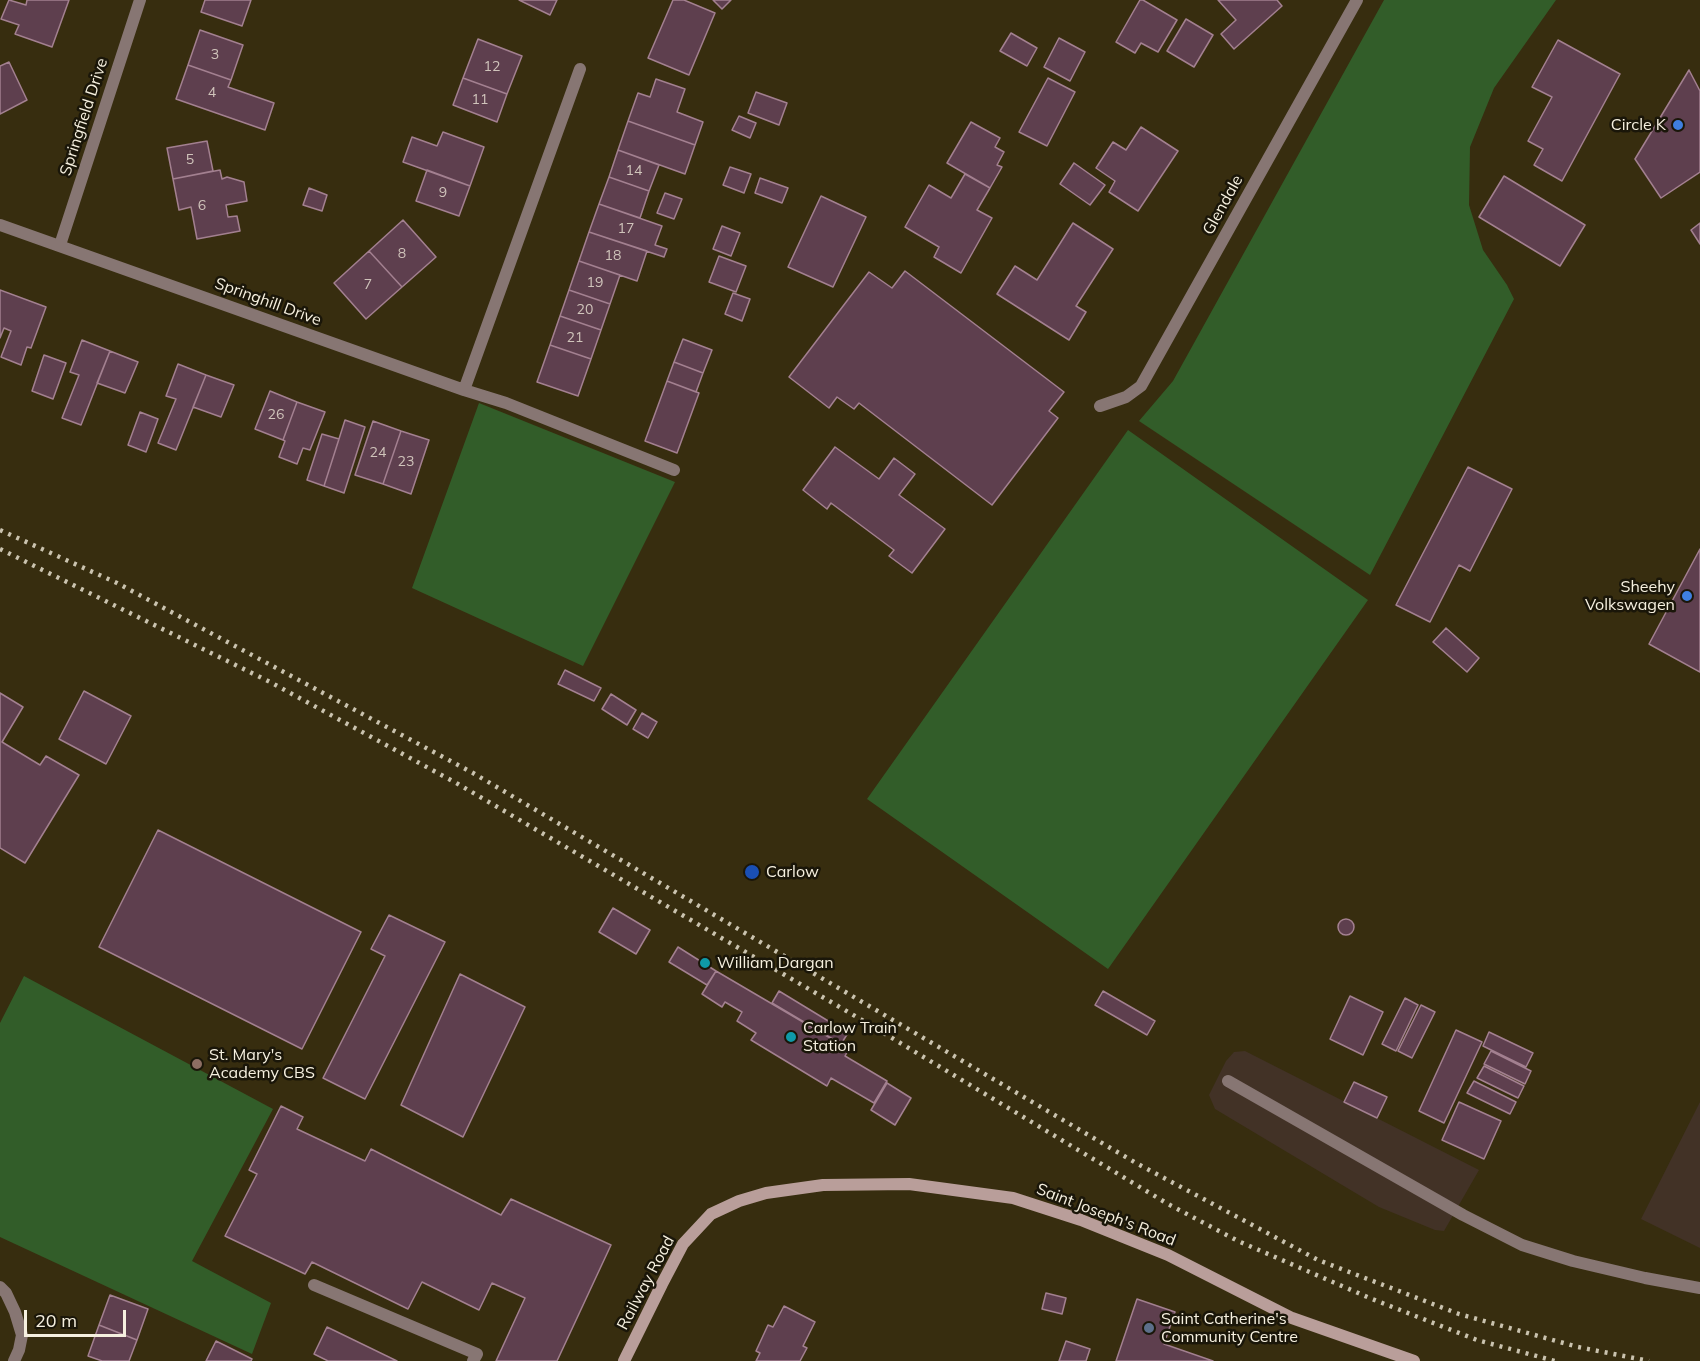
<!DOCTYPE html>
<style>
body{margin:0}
#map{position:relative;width:1700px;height:1361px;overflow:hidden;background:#372d0f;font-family:Mulish,sans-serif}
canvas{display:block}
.scale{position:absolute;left:24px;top:1310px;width:102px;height:27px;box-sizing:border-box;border:3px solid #f6f0df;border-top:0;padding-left:8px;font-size:18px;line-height:21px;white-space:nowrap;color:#f6f0df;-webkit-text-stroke:4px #1a1609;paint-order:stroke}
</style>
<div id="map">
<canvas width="1700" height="1361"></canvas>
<div class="scale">20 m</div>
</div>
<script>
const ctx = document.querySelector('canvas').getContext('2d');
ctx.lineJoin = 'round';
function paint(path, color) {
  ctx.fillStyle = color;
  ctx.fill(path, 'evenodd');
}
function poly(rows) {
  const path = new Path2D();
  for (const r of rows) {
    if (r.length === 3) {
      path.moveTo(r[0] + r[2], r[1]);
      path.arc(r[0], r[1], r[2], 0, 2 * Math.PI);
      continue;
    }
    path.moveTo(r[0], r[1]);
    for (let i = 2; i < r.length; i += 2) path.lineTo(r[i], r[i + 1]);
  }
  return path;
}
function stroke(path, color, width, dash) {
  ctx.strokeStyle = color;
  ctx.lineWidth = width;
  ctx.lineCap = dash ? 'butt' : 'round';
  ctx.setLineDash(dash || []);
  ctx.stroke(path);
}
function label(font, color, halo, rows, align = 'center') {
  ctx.font = font + ' Mulish,sans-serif';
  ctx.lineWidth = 5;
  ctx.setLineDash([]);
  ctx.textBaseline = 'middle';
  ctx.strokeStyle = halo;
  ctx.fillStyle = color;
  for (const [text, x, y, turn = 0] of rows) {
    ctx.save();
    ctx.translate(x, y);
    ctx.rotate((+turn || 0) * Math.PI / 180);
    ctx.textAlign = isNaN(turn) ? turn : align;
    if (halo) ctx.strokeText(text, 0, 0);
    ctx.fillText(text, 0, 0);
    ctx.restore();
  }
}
paint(poly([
 [1245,1051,1479,1170,1444,1231,1435,1230,1379,1207,1215,1109,1209,1095,1226,1061,1234,1052],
 [1700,1102,1700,1248,1641,1219]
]), '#423226');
paint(poly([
 [1384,0,1556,0,1494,88,1470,147,1469,205,1483,250,1507,285,1514,299,1370,575,1139,421,1173,381],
 [479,403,675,482,583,666,412,588],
 [1128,430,1368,600,1108,969,867,799],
 [24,976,273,1109,192,1261,271,1303,252,1354,0,1237,0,1023]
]), '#325d29');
const building = poly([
 [9,0,26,5,27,0,69,0,52,47,15,34,19,25,1,19,9,0],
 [205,0,251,0,242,26,201,12,205,0],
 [519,0,557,0,550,15,519,0],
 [673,0,684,0,715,13,689,75,648,58,673,0],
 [713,0,731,0,722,9,713,0],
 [1140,0,1143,0,1177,20,1158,52,1141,43,1135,53,1116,42,1140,0],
 [1218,0,1277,0,1282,6,1234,49,1221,34,1236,20,1218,0],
 [1186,19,1213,35,1194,67,1167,51,1186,19],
 [200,30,243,45,231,80,188,65,200,30],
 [1011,33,1037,48,1027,66,1000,51,1011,33],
 [1059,38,1085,52,1070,81,1044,67,1059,38],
 [478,39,522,56,507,94,463,78,478,39],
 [1558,40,1620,74,1562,181,1534,165,1543,149,1528,141,1552,97,1532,87,1558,40],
 [9,62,27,100,0,114,0,66,9,62],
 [188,65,231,80,228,87,274,103,265,130,176,99,188,65],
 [1689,70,1700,91,1700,172,1661,198,1635,159,1689,70],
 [463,78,507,94,497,122,453,105,463,78],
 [1048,78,1075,92,1047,146,1019,132,1048,78],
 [656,79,685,89,677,112,703,122,695,145,628,121,638,93,650,97,656,79],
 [756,92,787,103,779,125,748,113,756,92],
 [739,116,756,123,750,138,732,130,739,116],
 [628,121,695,145,685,174,618,150,628,121],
 [971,122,1000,138,995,147,1004,152,997,165,1002,167,990,188,947,163,971,122],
 [1141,127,1178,151,1138,211,1109,192,1115,181,1096,168,1113,142,1126,150,1141,127],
 [443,132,484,147,470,186,403,162,412,137,437,146,443,132],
 [207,141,213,171,173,179,167,148,207,141],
 [618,150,659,165,649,191,609,177,618,150],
 [1074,163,1105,185,1090,205,1060,184,1074,163],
 [730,167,751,174,744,193,723,185,730,167],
 [220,170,222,179,227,177,244,182,247,201,226,205,228,217,237,216,240,231,197,239,191,207,179,210,173,179,220,170],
 [427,170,470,186,459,216,416,201,427,170],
 [965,174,990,188,977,210,992,218,961,273,934,257,939,247,905,227,929,185,951,198,965,174],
 [1504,176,1585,225,1560,266,1479,217,1504,176],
 [609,177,649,191,640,218,599,204,609,177],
 [760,178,788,188,782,203,755,193,760,178],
 [309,188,327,195,322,211,303,205,309,188],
 [665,193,682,199,674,219,657,213,665,193],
 [821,196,866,217,833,287,788,267,821,196],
 [599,204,662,226,655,245,667,249,664,257,589,232,599,204],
 [403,220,436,257,402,287,369,251,403,220],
 [1073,223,1113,249,1076,306,1086,312,1069,340,997,294,1015,266,1037,280,1073,223],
 [1700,223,1700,244,1691,230,1700,223],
 [722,226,740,233,731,256,713,249,722,226],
 [589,232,647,251,637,281,579,261,589,232],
 [369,251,402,287,366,319,334,283,369,251],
 [719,256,746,266,736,292,709,282,719,256],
 [579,261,620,275,610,304,569,290,579,261],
 [905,271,1064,392,1049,411,1058,418,992,505,859,403,854,409,837,397,829,408,789,377,869,272,892,288,905,271],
 [0,290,46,307,31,348,27,347,21,365,1,357,11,331,4,328,0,338,0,290],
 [569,290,610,304,601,330,560,316,569,290],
 [733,293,750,299,742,321,725,314,733,293],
 [560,316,601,330,591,359,550,345,560,316],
 [683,339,712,350,703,373,674,362,683,339],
 [82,340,110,351,81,425,62,418,79,375,70,372,82,340],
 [550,345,591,359,578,396,537,382,550,345],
 [110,351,138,362,125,393,97,383,110,351],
 [44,355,66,363,53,399,32,391,44,355],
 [674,362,703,373,696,392,667,381,674,362],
 [178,364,206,375,176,450,158,443,176,399,166,396,178,364],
 [206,375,234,385,221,417,193,407,206,375],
 [667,381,699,393,677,453,645,441,667,381],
 [270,391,297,402,283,440,255,429,270,391],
 [297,402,325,412,310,450,303,448,297,464,279,457,285,441,283,440,297,402],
 [140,412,158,419,146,452,128,445,140,412],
 [345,420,365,427,344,493,324,486,345,420],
 [373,421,401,431,383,484,355,475,373,421],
 [401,431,429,440,411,494,383,484,401,431],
 [322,434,339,439,324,486,307,480,322,434],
 [835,447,879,479,894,458,915,474,899,495,945,529,912,573,889,556,894,550,831,503,827,509,803,490,835,447],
 [1468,467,1512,489,1470,571,1459,565,1430,622,1396,605,1468,467],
 [1700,549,1700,672,1649,644,1700,549],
 [1446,628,1479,658,1467,672,1433,642,1446,628],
 [565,670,601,688,594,701,558,684,565,670],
 [84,691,131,716,106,764,59,739,84,691],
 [0,693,23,707,2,742,40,765,46,756,79,775,25,863,0,848,0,693],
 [611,694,636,710,627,725,602,709,611,694],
 [642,713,657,722,648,738,633,729,642,713],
 [158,830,361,932,302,1049,99,947,158,830],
 [613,908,650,930,636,954,599,932,613,908],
 [389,915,445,942,365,1099,323,1078,385,956,371,949,389,915],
 [1346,927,8],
 [678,947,716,971,707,985,669,962,678,947],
 [716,971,849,1049,845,1056,887,1081,874,1103,831,1078,827,1086,751,1040,756,1033,737,1021,742,1012,725,1002,722,1007,702,994,716,971],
 [460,974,525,1007,463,1137,401,1105,460,974],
 [779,991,848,1033,841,1044,772,1003,779,991],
 [1103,991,1155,1021,1147,1035,1095,1005,1103,991],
 [1350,996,1383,1012,1363,1055,1330,1039,1350,996],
 [1405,998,1418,1005,1396,1051,1382,1044,1405,998],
 [1421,1005,1435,1012,1412,1058,1398,1051,1421,1005],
 [1456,1030,1482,1042,1444,1123,1419,1111,1456,1030],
 [1489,1032,1533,1053,1526,1067,1483,1046,1489,1032],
 [1491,1051,1531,1071,1525,1084,1484,1064,1491,1051],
 [1484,1066,1524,1086,1518,1098,1477,1078,1484,1066],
 [1474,1081,1516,1102,1510,1114,1467,1093,1474,1081],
 [1354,1082,1387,1097,1377,1118,1344,1102,1354,1082],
 [887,1083,911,1098,895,1125,871,1110,887,1083],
 [1459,1102,1501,1121,1484,1159,1442,1140,1459,1102],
 [281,1106,303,1117,297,1129,365,1161,371,1149,501,1215,511,1199,611,1245,557,1361,496,1361,525,1298,492,1283,479,1310,422,1282,408,1309,312,1262,305,1274,225,1236,257,1174,249,1170,281,1106],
 [1046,1293,1066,1298,1062,1314,1042,1309,1046,1293],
 [110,1295,148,1309,137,1340,99,1325,110,1295],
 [1137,1299,1175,1312,1164,1344,1213,1361,1116,1361,1137,1299],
 [784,1306,815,1322,803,1346,807,1348,800,1361,756,1361,760,1353,756,1351,768,1325,773,1327,784,1306],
 [99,1325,137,1340,129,1361,102,1361,88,1356,99,1325],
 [327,1327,397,1361,328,1361,314,1354,327,1327],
 [216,1341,252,1359,251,1361,206,1361,216,1341],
 [1066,1341,1090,1349,1086,1361,1059,1361,1066,1341]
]);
paint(building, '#5e3f4e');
stroke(building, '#a38090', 1.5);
stroke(poly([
 [1228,1081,1463,1215,1522,1245,1573,1261,1645,1278,1700,1288],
 [314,1285,477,1354,473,1361]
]), '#877673', 12);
stroke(poly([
 [0,225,464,390,506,403,674,470],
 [60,245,140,0],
 [464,390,580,69],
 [1100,406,1126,397,1141,386,1357,0],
 [0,1287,6,1293,15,1312,22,1335,19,1350,14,1361]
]), '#877673', 12);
stroke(poly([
 [624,1361,662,1284,683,1244,711,1214,739,1201,766,1193,823,1185,909,1184,1013,1198,1081,1220,1168,1255,1292,1318,1414,1361]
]), '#b99e9a', 12);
stroke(poly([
 [0,530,117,583,473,773,1136,1163,1318,1260,1459,1314,1578,1347,1649,1361],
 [0,549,270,682,458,784,867,1023,1168,1204,1238,1241,1372,1299,1477,1340,1555,1361]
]), '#cac3af', 4.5, [3, 6]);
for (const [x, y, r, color] of [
 [1678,125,6,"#3f7fe0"],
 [1687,596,6,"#3f7fe0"],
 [752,872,8,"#1a4fb4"],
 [705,963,6,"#0f9aa8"],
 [791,1037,6,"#0f9aa8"],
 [197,1064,6,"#8d6e63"],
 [1149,1328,6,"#5c6f8a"]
]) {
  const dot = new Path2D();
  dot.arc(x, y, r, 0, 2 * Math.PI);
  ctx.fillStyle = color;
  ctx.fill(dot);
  stroke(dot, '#1a1609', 2);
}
label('14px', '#d0c4bb', null, [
 ["3",215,55],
 ["12",492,67],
 ["4",212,93],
 ["11",480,100],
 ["5",190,160],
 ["14",634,171],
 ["9",443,193],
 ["6",202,206],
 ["17",626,229],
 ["8",402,254],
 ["18",613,256],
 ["19",595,283],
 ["7",368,285],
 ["20",585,310],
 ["21",575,338],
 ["26",276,415],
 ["24",378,453],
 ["23",406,462]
]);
label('16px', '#f6f0df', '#1a1609', [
 ["Springfield Drive",84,117,-72],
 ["Glendale",1223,205,-61],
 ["Springhill Drive",268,302,20],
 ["Saint Joseph's Road",1106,1215,21],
 ["Railway Road",646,1283,-62]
]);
label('16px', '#f6f0df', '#1a1609', [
 ["Circle K",1666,125,"right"],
 ["Sheehy",1675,587,"right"],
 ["Volkswagen",1675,605,"right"],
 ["Carlow",766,872],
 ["William Dargan",717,963],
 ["Carlow Train",803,1028],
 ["Station",803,1046],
 ["St. Mary's",209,1055],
 ["Academy CBS",209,1073],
 ["Saint Catherine's",1161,1319],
 ["Community Centre",1161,1337]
], 'left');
</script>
